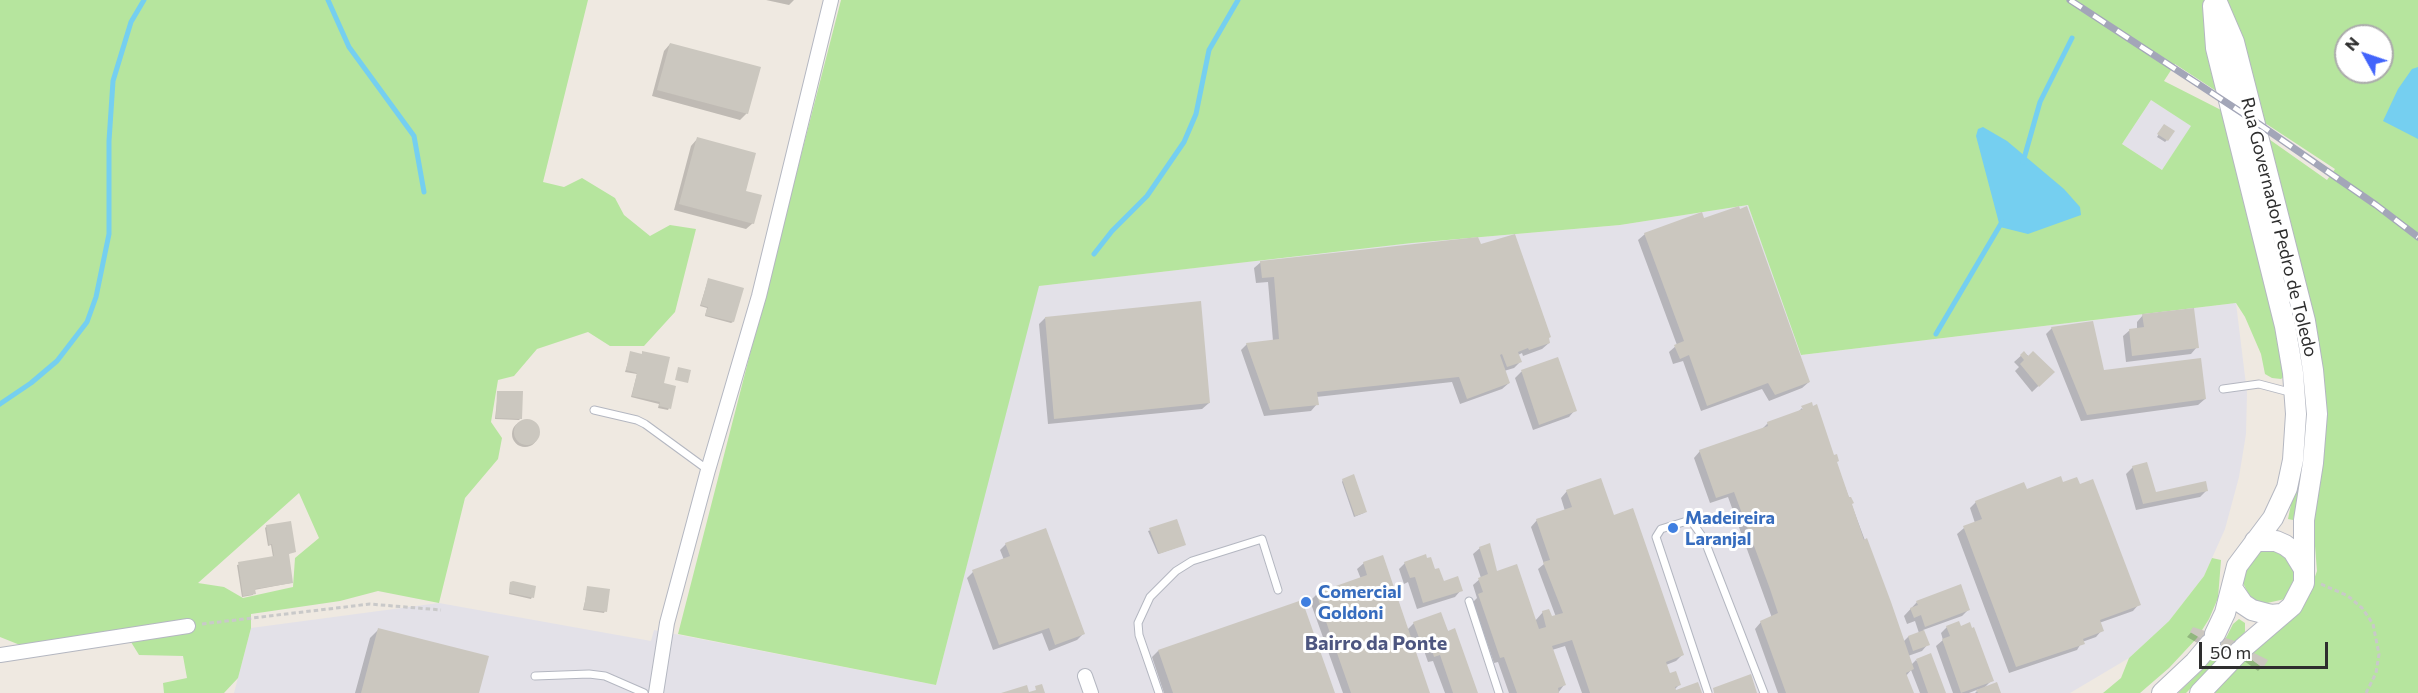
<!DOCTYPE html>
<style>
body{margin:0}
#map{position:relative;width:2418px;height:693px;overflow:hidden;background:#efe9e1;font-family:Commissioner,sans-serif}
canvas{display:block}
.north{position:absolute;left:2334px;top:24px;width:60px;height:60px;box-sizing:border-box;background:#fff;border:2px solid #ababab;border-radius:50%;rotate:310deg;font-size:16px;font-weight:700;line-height:24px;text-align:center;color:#2e2e2e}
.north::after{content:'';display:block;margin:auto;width:21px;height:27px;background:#4264fb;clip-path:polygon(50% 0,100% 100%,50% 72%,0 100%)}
.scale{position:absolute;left:2199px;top:642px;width:129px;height:27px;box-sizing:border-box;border:3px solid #2e2e2e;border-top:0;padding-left:8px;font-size:18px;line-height:21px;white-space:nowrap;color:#2e2e2e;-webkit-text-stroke:4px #fff;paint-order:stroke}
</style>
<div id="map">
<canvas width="2418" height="693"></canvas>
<div class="north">N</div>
<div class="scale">50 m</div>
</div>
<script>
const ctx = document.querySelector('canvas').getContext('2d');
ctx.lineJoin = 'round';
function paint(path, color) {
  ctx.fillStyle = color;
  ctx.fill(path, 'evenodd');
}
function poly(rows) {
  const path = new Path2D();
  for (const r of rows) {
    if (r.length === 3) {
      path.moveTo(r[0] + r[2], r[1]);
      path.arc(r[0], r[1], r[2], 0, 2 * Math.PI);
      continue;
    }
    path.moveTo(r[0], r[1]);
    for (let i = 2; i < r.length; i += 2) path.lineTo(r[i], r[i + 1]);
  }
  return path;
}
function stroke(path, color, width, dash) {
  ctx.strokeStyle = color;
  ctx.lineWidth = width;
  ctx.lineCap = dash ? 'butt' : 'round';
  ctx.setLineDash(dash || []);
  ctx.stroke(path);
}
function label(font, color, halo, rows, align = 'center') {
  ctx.font = font + ' Commissioner,sans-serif';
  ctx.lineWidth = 6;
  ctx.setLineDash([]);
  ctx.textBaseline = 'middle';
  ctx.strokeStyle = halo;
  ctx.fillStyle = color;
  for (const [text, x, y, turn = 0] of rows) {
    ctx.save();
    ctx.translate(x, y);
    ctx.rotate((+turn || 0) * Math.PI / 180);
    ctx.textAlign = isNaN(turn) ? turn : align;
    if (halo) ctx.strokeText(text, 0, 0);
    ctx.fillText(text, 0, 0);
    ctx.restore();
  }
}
paint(poly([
 [2151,100,2192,126,2162,170,2122,144],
 [1748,205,1801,355,2236,303,2247,393,2246,434,2239,477,2225,529,2204,576,2169,621,2129,658,2070,693,234,693,251,628,439,603,651,641,654,630,936,685,1038,286,1412,243,1620,225]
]), '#e3e1e8');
paint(poly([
 [0,0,588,0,543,182,564,187,582,178,615,198,624,215,650,236,670,225,696,229,675,312,644,346,610,346,588,332,537,349,514,376,498,380,491,422,502,438,498,459,465,498,439,603,378,591,340,601,251,614,251,628,238,678,224,693,164,693,163,683,187,678,183,656,139,655,131,642,149,625,20,645,0,637],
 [299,493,319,538,295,558,293,587,243,598,224,587,198,583],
 [841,0,2418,0,2418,693,2210,693,2307,599,2317,571,2313,521,2326,414,2323,369,2314,319,2266,137,2327,180,2335,169,2175,64,2164,81,2223,111,2287,374,2281,379,2272,378,2265,374,2261,354,2245,317,2236,303,1801,355,1748,205,1620,225,1412,243,1039,286,936,685,678,634],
 [2346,36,2382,36,2382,72,2346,72],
 [2151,100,2191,126,2162,170,2122,144],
 [2240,119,2246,122,2297,323,2306,371,2308,437,2300,491,2293,520,2288,519,2300,461],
 [2272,548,2295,564,2296,583,2285,599,2267,603,2257,601,2249,595,2242,581,2244,564,2255,552],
 [2212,558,2221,560,2218,598,2209,619,2197,638,2169,668,2140,693,2103,693,2121,678,2129,658,2169,621,2204,576],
 [2239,619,2245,623,2245,632,2189,690,2186,693,2178,693,2203,669,2227,636,2233,624]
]), '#b6e59e');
paint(poly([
 [2418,67,2418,139,2383,121,2398,89,2412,69],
 [1983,127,2007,141,2064,189,2080,207,2081,215,2028,234,2000,227,1976,136,1978,129]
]), '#75cff0');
paint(poly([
 [766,0,794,0,789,5],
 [670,44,747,113,740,120,652,96,664,51],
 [2163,128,2167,140,2165,142,2157,137],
 [697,139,753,223,746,229,674,210,691,146],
 [1645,234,1809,382,1802,388,1769,401,1762,389,1701,411,1683,361,1673,364,1669,352,1677,345,1638,240],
 [1480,245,1549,343,1542,349,1523,356,1522,353,1518,355,1520,362,1514,368,1504,371,1509,383,1502,389,1460,404,1452,382,1316,397,1317,404,1311,411,1264,416,1241,350,1247,344,1273,341,1268,282,1256,283,1254,268,1261,262],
 [708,280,733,322,731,323,705,316,707,308,700,306],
 [2143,315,2197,347,2191,354,2126,362,2123,336,2130,330,2137,329,2137,322],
 [1045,318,1209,403,1202,409,1048,424,1039,324],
 [2052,328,2102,372,2205,399,2198,405,2081,421,2046,334],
 [631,353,640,355,643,353,663,384,669,408,668,410,658,408,659,404,631,397,637,374,625,372],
 [2024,353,2053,372,2032,392,2015,371,2019,367,2014,362],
 [1557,359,1575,410,1569,417,1533,430,1515,378,1521,372],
 [498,392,521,418,519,420,495,419],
 [1802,408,1836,463,1903,642,1908,637,1919,633,1915,621,1907,624,1904,616,1917,602,1968,610,1962,616,1923,630,1928,644,1922,651,1908,656,1911,665,1916,660,1944,693,1920,693,1911,670,1906,676,1913,693,1778,693,1755,629,1761,622,1772,618,1728,497,1710,503,1694,458,1700,451,1761,430,1768,423,1797,413],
 [525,434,13],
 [2133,467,2155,493,2207,490,2200,497,2136,510,2126,474],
 [1343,480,1366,511,1364,513,1354,517,1342,482],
 [1567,491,1613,517,1682,655,1676,661,1666,665,1669,675,1679,685,1671,693,1701,693,1582,693,1565,646,1552,650,1564,685,1558,693,1509,693,1498,662,1494,663,1473,602,1477,598,1473,585,1481,578,1473,554,1480,548,1496,573,1535,621,1543,612,1551,618,1556,617,1538,569,1544,564,1531,527,1537,520,1565,511,1561,498],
 [2026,491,2139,604,2133,611,2099,623,2102,630,2096,637,2082,642,2077,650,2009,673,1957,534,1964,528,1975,523,1970,508,1976,502],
 [1176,521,1184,545,1158,554,1148,531],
 [267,526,294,552,287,554,291,583,254,590,253,595,242,597,237,565,273,557,271,545,268,546,265,528],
 [1006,544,1083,634,1077,640,1049,651,1042,633,993,650,967,578,973,572,1004,560,1000,550],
 [1426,560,1443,583,1461,590,1455,597,1417,609,1408,582,1404,584,1399,569,1405,563],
 [1364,563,1407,630,1414,623,1440,614,1476,693,1445,693,1433,661,1428,662,1422,645,1413,649,1429,693,1343,693,1310,601,1317,594,1361,579,1357,569],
 [511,583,532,597,531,599,509,594],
 [588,588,605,611,604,613,583,610],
 [1947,627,1971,630,1992,680,1984,688,1999,693,1975,693,1979,689,1969,693,1953,693,1936,646,1943,640,1941,633],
 [2194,629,2232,644,2262,667,2258,671,2229,650,2224,658,2187,637],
 [378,630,477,693,355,693,370,638],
 [1158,651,1333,693,1164,693,1152,657]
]), '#0003');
stroke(poly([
 [328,0,349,47,414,136,424,192],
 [2023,162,2040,102,2072,38],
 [1094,254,1112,231,1147,196,1184,142,1196,114,1209,50,1238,0],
 [1936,334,2002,222],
 [0,404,31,383,57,361,87,322,96,297,109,234,109,141,113,81,131,22,144,0]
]), '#75cff0', 5);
paint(poly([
 [670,43,761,67,748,114,657,90],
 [2164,124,2175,131,2168,141,2157,134],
 [697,137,756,153,746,191,762,195,754,224,679,204],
 [1739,206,1740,209,1747,206,1810,382,1775,395,1768,383,1707,406,1689,355,1680,359,1674,345,1684,341,1644,233,1699,213,1702,212,1704,218],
 [1515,234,1551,337,1549,338,1550,343,1529,350,1528,348,1518,352,1522,362,1507,367,1502,354,1500,355,1510,383,1467,399,1459,377,1317,392,1319,405,1270,410,1246,343,1279,339,1274,277,1262,278,1260,261,1478,237,1481,244],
 [708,278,744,288,734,322,705,315,708,307,701,305],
 [1201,301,1210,403,1054,419,1045,317],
 [2194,308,2199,348,2132,356,2129,329,2144,327,2142,314],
 [2093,321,2104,370,2201,358,2206,399,2087,415,2051,327],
 [630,351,642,354,642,351,670,357,664,383,676,386,671,409,659,406,660,402,632,396,637,373,626,370],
 [2024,351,2028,356,2033,351,2055,372,2039,387,2020,364,2024,360,2020,355],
 [1558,357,1577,411,1539,425,1521,370],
 [678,367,691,370,688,383,675,380],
 [497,391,523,391,522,419,496,418],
 [1812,402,1813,406,1817,404,1834,455,1837,454,1839,461,1837,462,1849,497,1851,497,1854,503,1852,504,1864,540,1867,538,1891,602,1914,669,1906,673,1914,693,1786,693,1760,621,1778,613,1770,589,1734,492,1716,498,1699,450,1768,426,1767,422,1803,409,1801,406],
 [527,432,13],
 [2147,462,2156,492,2206,481,2208,491,2143,504,2132,466],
 [1354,474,1367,512,1355,516,1342,479],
 [2061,476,2063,482,2077,477,2080,484,2093,479,2141,605,2100,620,2104,631,2083,639,2085,644,2016,667,1963,526,1982,519,1975,501,2024,482,2027,489],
 [1601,478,1614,515,1633,508,1684,655,1666,662,1670,673,1676,671,1681,685,1675,687,1676,690,1698,682,1702,693,1590,693,1572,640,1552,646,1566,685,1558,688,1559,693,1517,693,1504,657,1500,658,1478,594,1483,592,1478,578,1488,574,1479,547,1490,543,1497,571,1517,564,1539,629,1546,627,1542,611,1549,609,1552,616,1563,613,1543,562,1550,560,1536,519,1572,507,1566,490],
 [1177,519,1186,545,1159,554,1149,528],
 [291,521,296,552,289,554,293,583,255,589,256,594,243,596,238,562,274,556,272,544,269,545,266,525],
 [1046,528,1085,634,1055,645,1049,628,999,645,972,570,1010,556,1005,543],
 [1426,554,1427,558,1431,557,1435,569,1439,568,1444,581,1458,576,1463,591,1423,603,1415,577,1410,578,1404,562],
 [1383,555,1430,693,1351,693,1316,593,1367,575,1363,562],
 [513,581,536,586,534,598,510,593,509,590,510,582],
 [1961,584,1970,610,1925,627,1921,615,1914,618,1910,608,1918,605,1916,601],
 [587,586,610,589,607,612,584,609],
 [1302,600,1335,693,1173,693,1158,650],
 [1441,612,1448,631,1455,628,1478,693,1453,693,1440,655,1434,657,1429,640,1421,643,1413,622],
 [1959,621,1961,626,1970,622,1972,628,1974,627,1994,681,1961,693,1942,639,1950,636,1946,626],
 [2193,627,2235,641,2234,643,2268,660,2263,668,2233,646,2229,655,2190,632],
 [378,628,489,656,479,693,361,693],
 [1924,630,1930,645,1913,651,1908,636],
 [1931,653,1946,693,1928,693,1916,659],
 [1751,674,1757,693,1714,693,1713,688],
 [1997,682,2001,693,1978,693,1976,690],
 [1042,684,1045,693,1001,693,1027,685,1029,692,1036,690,1035,686]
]), '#cbc7bf');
const lane = poly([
 [2223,389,2259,384,2293,393],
 [594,410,637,420,645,424,708,470],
 [1469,601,1499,693],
 [535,676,589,674,605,676,644,693],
 [1159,693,1139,635,1138,623,1150,597,1176,571,1192,561,1262,539,1278,590],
 [1708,693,1656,537,1661,529,1687,521,1692,522,1704,539,1764,693]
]);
const street = poly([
 [0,655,188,626],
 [1085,676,1091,693],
 [656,693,667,623,708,470,759,296,831,0]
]);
const secondary = poly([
 [2216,0,2234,42,2305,321,2313,370,2317,414,2313,463,2304,520,2304,583,2292,606,2243,648],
 [2213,6,2216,48,2285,326,2293,373,2296,414,2293,460,2287,488,2273,518,2237,566,2225,613,2215,634],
 [2255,541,2276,541,2285,545,2293,551,2304,569],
 [2232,588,2243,604,2252,610,2271,615,2281,614],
 [2162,693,2195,662,2210,644],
 [2200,693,2240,651]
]);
stroke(lane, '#b4b7c1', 9);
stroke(street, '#b4b7c1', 16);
stroke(secondary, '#b4b7c1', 22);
stroke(poly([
 [2321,584,2348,596,2362,608,2373,624,2379,654,2376,673,2366,693],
 [202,624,370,604,441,610]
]), '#c9c9c9', 3, [4.5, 3]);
stroke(lane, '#fff', 7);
stroke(street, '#fff', 14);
stroke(secondary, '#fff', 20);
const rail = poly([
 [2070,0,2253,120,2376,205,2418,237]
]);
stroke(rail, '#a3a6b8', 7);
stroke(rail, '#fff', 4.5, [14]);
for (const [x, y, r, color] of [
 [1673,528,6,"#3f7fe0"],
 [1306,602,6,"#3f7fe0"]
]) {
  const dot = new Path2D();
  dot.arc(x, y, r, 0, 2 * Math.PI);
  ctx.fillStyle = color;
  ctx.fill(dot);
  stroke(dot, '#fff', 2);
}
label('18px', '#2e2e2e', '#fff', [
 ["Rua Governador Pedro de Toledo",2279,227,76]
]);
label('bold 18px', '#366cbe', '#fff', [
 ["Madeireira",1685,518],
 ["Laranjal",1685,539],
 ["Comercial",1318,592],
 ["Goldoni",1318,613]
], 'left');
label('bold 20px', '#4d5680', '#fff', [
 ["Bairro da Ponte",1376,643]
]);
</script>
